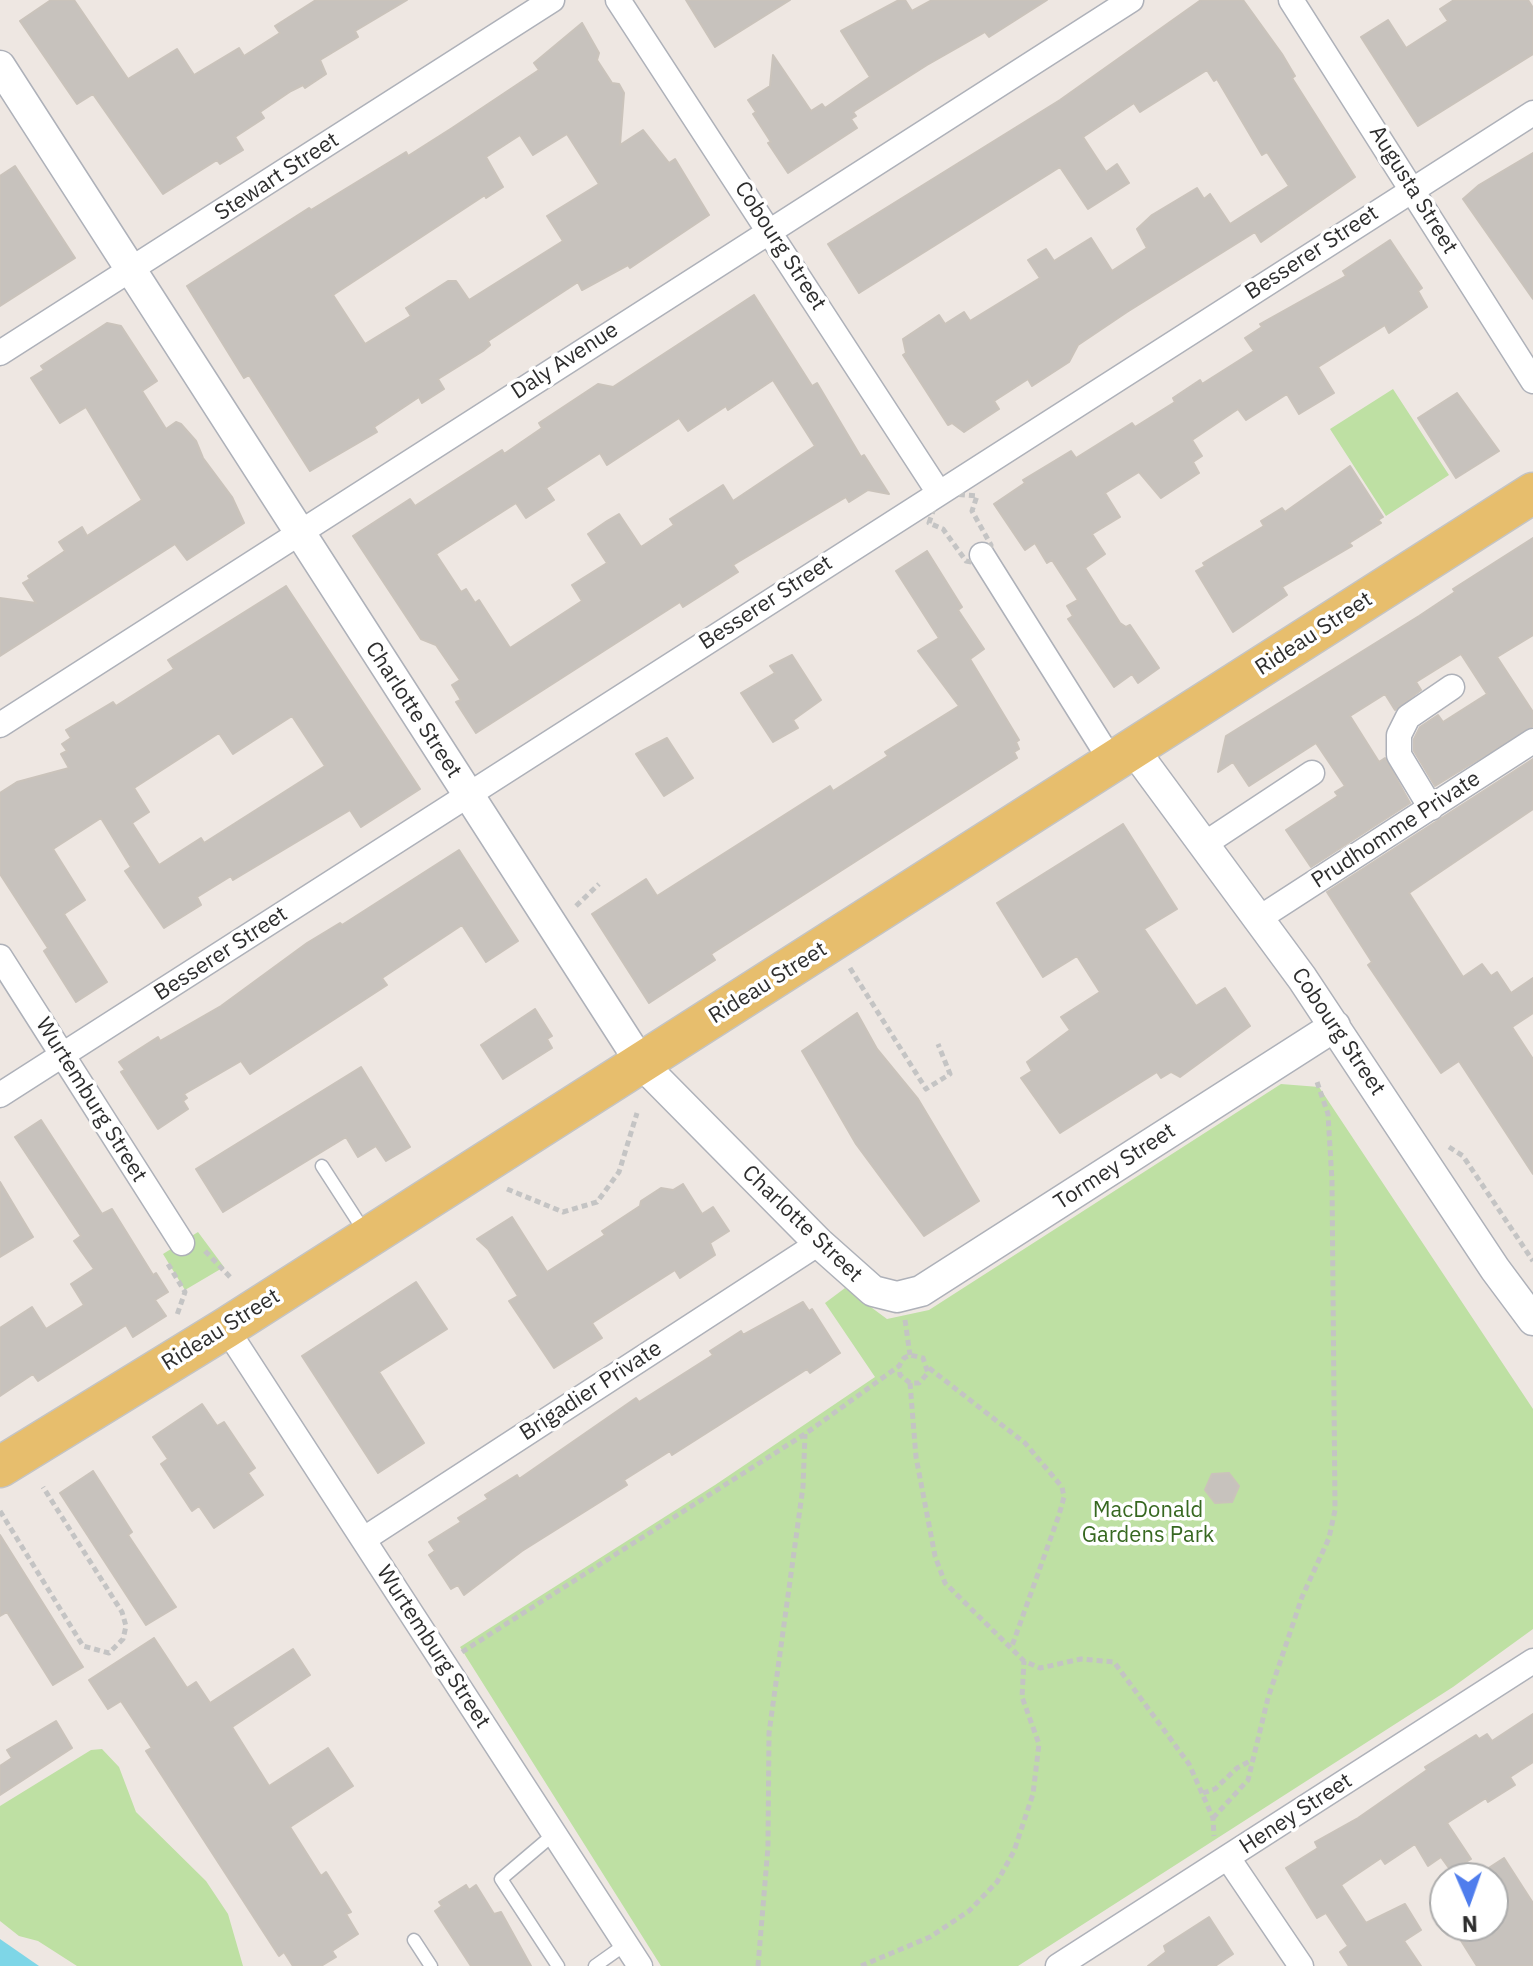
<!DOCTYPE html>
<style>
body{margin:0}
#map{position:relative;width:1533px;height:1966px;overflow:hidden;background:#eee7e2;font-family:"IBM Plex Sans",sans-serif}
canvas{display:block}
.north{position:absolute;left:1429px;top:1862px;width:80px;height:80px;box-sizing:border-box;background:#fff;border:2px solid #ababab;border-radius:50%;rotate:178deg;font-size:22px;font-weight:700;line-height:32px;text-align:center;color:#2e2e2e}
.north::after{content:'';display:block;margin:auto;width:28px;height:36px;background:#4f7ded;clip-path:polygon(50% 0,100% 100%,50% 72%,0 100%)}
</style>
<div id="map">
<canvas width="1533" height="1966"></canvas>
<div class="north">N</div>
</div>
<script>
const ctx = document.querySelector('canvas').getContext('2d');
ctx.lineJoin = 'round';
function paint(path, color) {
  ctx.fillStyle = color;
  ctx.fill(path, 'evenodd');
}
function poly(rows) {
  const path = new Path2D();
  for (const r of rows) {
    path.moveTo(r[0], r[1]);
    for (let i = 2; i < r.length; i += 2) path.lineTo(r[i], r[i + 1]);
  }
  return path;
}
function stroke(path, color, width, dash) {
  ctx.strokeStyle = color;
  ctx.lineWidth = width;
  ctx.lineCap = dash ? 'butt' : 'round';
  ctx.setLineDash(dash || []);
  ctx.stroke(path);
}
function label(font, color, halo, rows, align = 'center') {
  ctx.font = font + ' "IBM Plex Sans",sans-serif';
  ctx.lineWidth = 7;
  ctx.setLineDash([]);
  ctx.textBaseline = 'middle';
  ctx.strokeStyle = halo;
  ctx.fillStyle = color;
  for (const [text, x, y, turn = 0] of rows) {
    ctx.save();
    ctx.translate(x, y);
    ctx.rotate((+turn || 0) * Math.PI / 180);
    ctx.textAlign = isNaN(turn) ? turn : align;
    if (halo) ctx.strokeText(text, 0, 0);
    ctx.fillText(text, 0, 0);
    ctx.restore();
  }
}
paint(poly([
 [1393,389,1449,475,1386,516,1330,429],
 [1281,1084,1319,1087,1533,1409,1533,1629,1453,1687,1018,1966,661,1966,460,1647,715,1485,875,1377,825,1303,845,1288,887,1319,929,1310],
 [198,1232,224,1267,185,1290,163,1254],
 [102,1749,119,1767,136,1812,206,1881,228,1914,243,1966,77,1966,38,1941,19,1936,0,1921,0,1806,91,1750]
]), '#bee0a3');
paint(poly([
 [0,1939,39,1966,0,1966]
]), '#7ed6e7');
const building = poly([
 [51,0,74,0,128,79,177,49,194,75,239,48,244,56,280,33,275,26,316,0,407,0,355,31,358,37,320,60,326,74,305,88,303,85,291,91,260,112,264,118,235,137,243,150,220,164,217,160,163,194,93,94,77,104,20,21,51,0],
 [686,0,790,0,715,47,686,0],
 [899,0,905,0,912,11,932,0,1047,0,989,37,985,32,927,65,853,112,856,116,851,119,857,128,788,173,768,143,771,142,753,114,756,112,748,100,770,86,773,55,811,111,822,104,825,108,870,77,841,31,899,0],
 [1201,0,1243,0,1282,54,1295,76,1292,78,1355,177,1261,242,1255,232,1127,312,1078,345,1069,362,1032,386,1028,379,994,401,999,409,964,432,952,423,948,425,903,355,906,353,903,339,939,315,945,324,964,312,970,321,1040,278,1028,260,1046,249,1054,261,1091,238,1112,271,1147,248,1137,229,1152,215,1197,188,1204,199,1210,194,1230,224,1289,186,1267,152,1262,155,1217,79,1214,81,1207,70,1140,112,1134,103,1083,137,1106,172,1117,164,1129,183,1088,209,1060,167,859,293,828,244,1060,100,1201,0],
 [1454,0,1528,0,1533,8,1533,54,1418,126,1361,37,1388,20,1406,48,1448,21,1440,9,1454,0],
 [582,23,599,53,597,60,612,83,619,84,624,93,620,145,643,130,669,163,675,159,709,215,630,268,628,265,582,290,578,282,488,341,490,345,483,351,438,379,444,389,422,403,419,397,374,427,377,432,310,471,249,375,244,378,187,286,309,208,311,210,406,152,408,156,452,128,539,70,534,63,582,23],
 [567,134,599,184,547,216,563,241,469,300,456,281,448,281,406,308,411,316,365,344,333,295,485,195,486,198,503,187,486,157,520,135,533,155,567,134],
 [1533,153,1533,299,1463,199,1479,185,1533,153],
 [15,166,75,258,0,306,0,176,15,166],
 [1390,240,1422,288,1418,291,1427,307,1389,333,1385,325,1318,367,1334,393,1299,414,1287,394,1246,420,1238,409,1192,440,1202,456,1193,462,1199,473,1161,498,1139,472,1105,493,1120,517,1092,534,1105,554,1085,568,1120,623,1126,627,1130,625,1159,668,1138,683,1132,674,1114,687,1068,619,1073,616,1067,606,1078,600,1052,560,1047,563,1035,543,1025,550,994,504,1025,483,1023,480,1071,451,1076,458,1132,423,1135,427,1175,402,1173,398,1200,380,1202,384,1254,351,1245,338,1262,327,1260,324,1346,276,1343,271,1390,240],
 [754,295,812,386,817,383,861,457,864,455,889,494,868,490,849,502,846,497,733,565,738,572,683,607,680,602,476,733,456,702,461,700,452,685,460,680,436,645,421,639,353,536,410,499,415,506,502,450,504,454,542,428,539,423,598,384,613,387,754,295],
 [773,380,815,446,733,501,723,485,670,519,674,525,641,547,619,514,607,521,588,534,607,563,572,585,582,601,510,648,479,600,475,603,466,589,461,592,436,554,516,503,526,518,554,500,546,488,600,453,607,465,679,418,688,431,726,406,728,410,773,380],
 [107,323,121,326,157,381,142,391,166,429,176,422,181,424,196,441,203,458,232,497,244,523,187,560,175,544,0,656,0,598,36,603,23,583,30,579,28,576,65,551,59,542,82,527,87,536,142,500,86,407,60,423,31,378,44,370,41,366,107,323],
 [1457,393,1499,451,1456,478,1418,418,1457,393],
 [1350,466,1383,517,1378,520,1381,523,1349,543,1352,546,1282,587,1287,595,1233,632,1196,571,1205,566,1203,563,1264,526,1261,521,1282,508,1285,512,1350,466],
 [1533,538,1533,635,1497,657,1533,712,1533,726,1435,786,1414,751,1414,739,1420,727,1438,715,1443,722,1487,694,1461,654,1416,682,1421,690,1395,710,1385,694,1350,716,1379,762,1385,758,1410,803,1311,867,1286,830,1338,796,1335,792,1345,786,1316,743,1249,786,1233,762,1218,772,1226,736,1419,616,1455,592,1453,589,1533,538],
 [927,551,962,607,958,610,984,649,970,659,1019,740,1016,742,1019,749,1014,752,1017,758,711,954,715,960,649,1003,592,914,646,879,657,896,830,786,833,791,888,756,885,752,959,706,918,651,939,638,896,571,927,551],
 [286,586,420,789,361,827,350,810,233,880,231,876,197,897,201,905,164,928,125,871,131,867,101,818,53,849,85,900,64,914,107,982,76,1002,44,951,48,948,0,874,0,793,17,782,69,768,61,754,67,751,62,744,71,738,66,730,113,702,116,706,174,669,168,660,286,586],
 [292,716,325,766,204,843,201,838,159,865,132,823,149,812,134,788,219,733,233,754,292,716],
 [792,655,821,700,793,720,798,728,773,742,741,693,775,673,770,666,792,655],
 [667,738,693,778,664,796,636,754,667,738],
 [1533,759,1533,809,1409,893,1463,977,1482,964,1491,976,1497,972,1511,993,1533,978,1533,1013,1512,1027,1533,1059,1533,1174,1459,1061,1441,1073,1368,965,1372,962,1327,892,1533,759],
 [1123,824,1177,909,1144,929,1196,1006,1225,988,1250,1026,1180,1077,1171,1072,1161,1078,1157,1072,1060,1133,1021,1078,1032,1071,1027,1062,1070,1030,1061,1017,1100,992,1077,956,1043,977,997,903,1123,824],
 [459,850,518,941,486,962,462,925,382,978,387,985,250,1074,241,1061,184,1094,187,1098,183,1101,188,1109,158,1129,121,1072,125,1070,119,1062,158,1037,160,1041,221,1006,307,943,340,923,342,925,459,850],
 [535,1009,552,1036,547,1039,552,1048,503,1079,481,1045,535,1009],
 [857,1013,877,1049,918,1099,979,1201,924,1236,856,1144,802,1051,857,1013],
 [361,1067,410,1147,386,1161,376,1146,358,1157,346,1137,223,1212,196,1169,361,1067],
 [41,1120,102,1214,112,1209,153,1275,156,1273,168,1292,155,1300,166,1316,133,1337,126,1325,38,1381,33,1374,0,1396,0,1328,32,1307,46,1329,84,1305,71,1284,94,1269,74,1241,81,1236,15,1137,41,1120],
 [0,1182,33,1237,0,1257,0,1182],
 [683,1184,702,1214,713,1207,729,1231,710,1243,715,1255,680,1278,675,1270,592,1323,602,1338,554,1368,509,1301,518,1296,488,1249,477,1239,512,1217,547,1272,605,1235,602,1231,640,1206,641,1201,661,1188,673,1190,683,1184],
 [416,1282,447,1329,379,1372,424,1443,378,1473,302,1356,416,1282],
 [803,1302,809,1311,812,1309,840,1353,810,1373,807,1369,672,1455,670,1451,624,1480,627,1485,522,1551,464,1595,458,1585,451,1589,429,1555,435,1551,429,1542,461,1522,458,1518,488,1499,485,1495,517,1475,519,1479,636,1398,639,1402,713,1355,710,1351,741,1331,743,1335,803,1302],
 [202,1404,217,1426,224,1422,255,1468,248,1473,263,1495,214,1528,199,1506,192,1511,161,1464,168,1459,153,1437,202,1404],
 [93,1471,132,1532,128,1535,176,1607,146,1625,60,1493,93,1471],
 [1229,1473,1239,1486,1232,1502,1215,1503,1205,1490,1212,1474,1229,1473],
 [0,1535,83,1667,53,1685,7,1612,0,1616,0,1535],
 [154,1638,187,1688,196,1682,210,1703,293,1649,310,1675,232,1727,269,1786,328,1748,353,1786,290,1827,321,1876,326,1872,351,1912,346,1914,358,1934,332,1951,336,1957,321,1966,293,1966,284,1952,279,1956,146,1751,152,1748,121,1701,108,1709,89,1680,154,1638],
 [1533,1714,1533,1762,1510,1777,1515,1785,1488,1802,1486,1798,1447,1823,1471,1859,1451,1871,1441,1857,1428,1866,1415,1844,1385,1864,1381,1858,1341,1885,1366,1923,1405,1904,1421,1930,1404,1941,1421,1966,1349,1966,1340,1952,1348,1946,1326,1913,1317,1918,1286,1868,1318,1848,1315,1842,1358,1818,1427,1770,1425,1767,1476,1735,1479,1739,1487,1734,1492,1741,1533,1714],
 [56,1721,72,1748,0,1795,0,1766,12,1758,7,1750,56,1721],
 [1504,1858,1533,1903,1533,1966,1477,1966,1460,1939,1480,1926,1493,1926,1493,1878,1484,1878,1481,1873,1504,1858],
 [466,1885,469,1890,476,1885,494,1914,501,1912,531,1966,471,1966,435,1911,442,1906,439,1902,466,1885],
 [1209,1917,1233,1954,1215,1966,1148,1966,1166,1952,1164,1946,1209,1917]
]);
paint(building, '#c7c2bd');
stroke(building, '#cac3bb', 2);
const service = poly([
 [322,1166,366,1234],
 [554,1834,501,1879,558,1966],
 [414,1940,431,1966],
 [595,1966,626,1944]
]);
const minor = poly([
 [618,0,939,493],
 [1291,0,1533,381],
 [0,353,552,0],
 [982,555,1113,764],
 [0,725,1131,0],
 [1431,808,1399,755,1399,735,1408,717,1452,687],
 [1203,845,1312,773],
 [1258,919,1533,741],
 [0,957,182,1243],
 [0,1095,1533,113],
 [226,1328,640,1966],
 [364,1539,819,1243],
 [1228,1858,1301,1966],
 [1058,1966,1533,1661]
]);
const tertiary = poly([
 [0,66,641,1063,819,1243,873,1291,897,1297,921,1291,1335,1026],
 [1134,750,1302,978,1495,1269,1533,1320]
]);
const primary = poly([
 [0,1467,226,1328,1533,493]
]);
stroke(service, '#aeb1b9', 15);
stroke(minor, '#aeb1b9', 27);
stroke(tertiary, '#aeb1b9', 33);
stroke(primary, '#c4c4c4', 43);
stroke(poly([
 [939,493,977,496,972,511,991,545,988,565,966,561,943,529,929,523,939,493],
 [576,906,599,884],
 [850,968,926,1089,950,1074,938,1044],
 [1449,1147,1463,1156,1533,1261],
 [507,1189,563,1212,597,1202,619,1172,637,1113],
 [205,1251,232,1279],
 [168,1264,185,1292,177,1315],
 [905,1320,910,1355],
 [929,1368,1025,1443,1062,1487,1064,1497,1059,1515,1012,1646],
 [910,1383,916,1457,935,1556,945,1583,1024,1661,1040,1668,1081,1659,1114,1662,1189,1764,1213,1818,1214,1836],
 [0,1511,83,1646,109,1653,123,1639,126,1626,122,1612,43,1487],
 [462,1652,805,1434,899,1366,904,1358,910,1355,923,1358,928,1373,919,1383,910,1383,900,1375,899,1366],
 [1203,1793,1215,1789,1237,1768,1250,1761],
 [1213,1818,1248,1780,1268,1698,1302,1597,1329,1538,1335,1510,1332,1181,1328,1114,1316,1079],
 [758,1966,768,1847,769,1733,803,1487,805,1434],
 [861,1966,930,1937,969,1911,997,1882,1014,1851,1033,1794,1039,1744,1022,1697,1024,1661]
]), '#c4c4c4', 5, [6, 4]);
stroke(service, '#fff', 12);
stroke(minor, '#fff', 24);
stroke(tertiary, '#fff', 30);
stroke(primary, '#e7be6d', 40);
label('22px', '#2e2e2e', '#fff', [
 ["Stewart Street",277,177,-33],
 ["Augusta Street",1413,190,58],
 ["Cobourg Street",780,246,57],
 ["Besserer Street",1312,253,-33],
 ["Daly Avenue",565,361,-33],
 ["Besserer Street",766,603,-33],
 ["Rideau Street",1314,634,-33],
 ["Charlotte Street",413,710,57],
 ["Prudhomme Private",1396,830,-33],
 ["Besserer Street",221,954,-33],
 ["Rideau Street",768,983,-32],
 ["Cobourg Street",1338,1032,56],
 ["Wurtemburg Street",91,1100,58],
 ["Tormey Street",1115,1167,-33],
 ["Charlotte Street",802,1224,44],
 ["Rideau Street",221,1330,-32],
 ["Brigadier Private",591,1391,-33],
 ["Wurtemburg Street",433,1647,57],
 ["Heney Street",1296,1814,-33]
]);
label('22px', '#376821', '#fff', [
 ["MacDonald",1148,1511],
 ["Gardens Park",1148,1536]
]);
</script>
